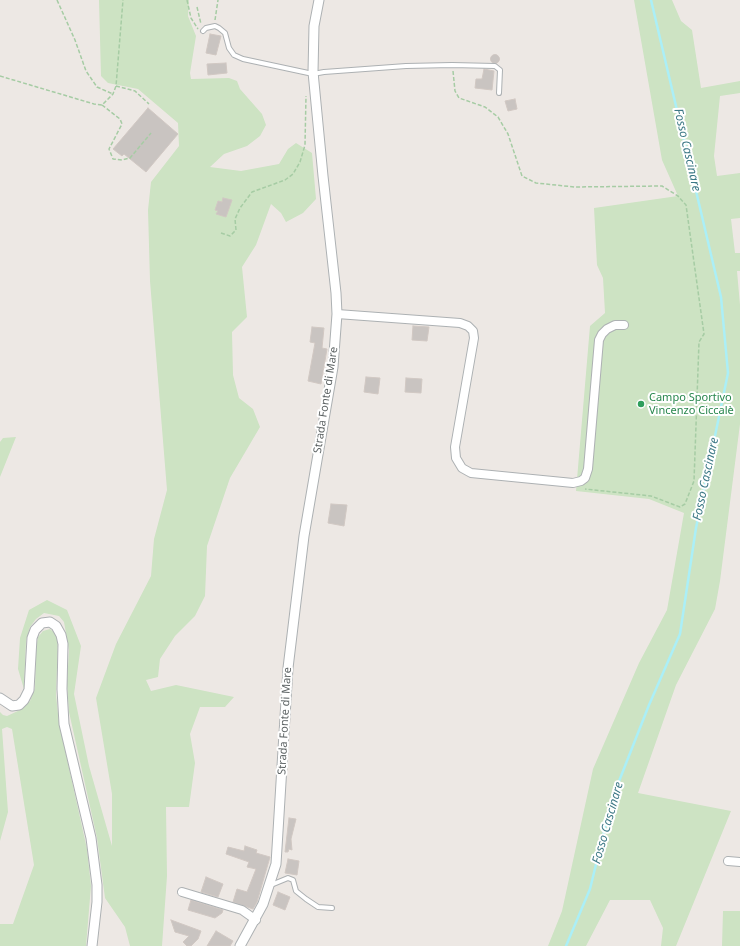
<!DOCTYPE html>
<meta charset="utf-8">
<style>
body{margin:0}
canvas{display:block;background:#ede8e4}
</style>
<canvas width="740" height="946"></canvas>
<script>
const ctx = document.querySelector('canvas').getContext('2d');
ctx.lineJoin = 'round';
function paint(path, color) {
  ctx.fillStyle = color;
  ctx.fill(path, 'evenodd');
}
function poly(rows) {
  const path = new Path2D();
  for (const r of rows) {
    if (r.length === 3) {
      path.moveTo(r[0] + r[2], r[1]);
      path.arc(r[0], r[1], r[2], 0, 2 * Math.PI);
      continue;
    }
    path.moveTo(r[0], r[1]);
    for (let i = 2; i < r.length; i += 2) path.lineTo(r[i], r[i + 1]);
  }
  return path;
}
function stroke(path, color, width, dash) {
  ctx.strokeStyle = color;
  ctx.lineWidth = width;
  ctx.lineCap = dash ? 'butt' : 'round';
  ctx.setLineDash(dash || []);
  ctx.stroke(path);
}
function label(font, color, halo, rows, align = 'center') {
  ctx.font = font + ' "Noto Sans",sans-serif';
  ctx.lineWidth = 4;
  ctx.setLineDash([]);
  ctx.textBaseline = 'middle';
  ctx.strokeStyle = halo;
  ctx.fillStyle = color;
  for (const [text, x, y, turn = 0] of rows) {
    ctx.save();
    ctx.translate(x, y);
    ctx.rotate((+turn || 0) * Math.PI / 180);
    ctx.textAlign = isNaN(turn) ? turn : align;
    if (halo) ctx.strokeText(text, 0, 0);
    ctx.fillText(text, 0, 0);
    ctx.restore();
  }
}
paint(poly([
 [99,0,189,0,188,16,196,36,190,73,191,79,229,78,237,81,240,89,262,114,266,125,260,136,247,146,224,154,210,167,241,171,279,164,288,149,296,143,312,153,316,199,303,213,286,222,281,213,271,204,256,245,242,267,247,317,232,332,233,375,239,398,253,409,260,427,230,478,207,546,205,596,195,616,175,636,160,659,158,677,146,680,151,691,176,685,234,697,225,707,200,707,190,734,195,763,189,807,166,807,167,876,162,946,130,946,125,927,105,898,97,838,69,712,67,684,69,650,64,622,59,616,44,613,36,619,30,627,26,641,24,689,18,669,20,638,29,610,47,600,67,610,81,646,74,694,89,766,112,846,112,794,96,698,116,644,151,576,154,539,167,490,150,281,148,210,151,182,179,146,178,123,138,89,108,83,101,76],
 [634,0,672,0,681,21,692,30,701,88,740,81,740,93,720,96,714,156,717,176,740,173,740,218,731,219,735,253,740,253,740,271,737,271,740,305,740,424,720,581,715,609,676,685,638,793,731,811,676,946,661,946,663,928,650,900,610,900,586,946,548,946,562,911,593,769,639,663,667,610,684,513,649,499,576,491,590,326,605,313,603,278,597,265,594,208,678,196,662,160],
 [16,437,0,477,0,442,3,438],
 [50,629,55,633,58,639,56,695,59,723,87,849,91,886,86,946,0,946,0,924,13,924,34,865,12,729,7,727,2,729,8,812,0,841,0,712,3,715,7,716,20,710,30,701,35,688,36,648,38,637,43,631],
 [723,911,740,911,740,946,722,946]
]), '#cde3c3');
stroke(poly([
 [566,946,590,889,612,799,649,705,680,634,696,528,728,373,721,297,651,0]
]), '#abeff7', 2.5);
const building = poly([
 [210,34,221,36,216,55,206,53,210,34],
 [495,59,4.5],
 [226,63,227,73,208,75,207,64,226,63],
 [484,69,494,71,492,90,475,88,476,79,482,79,484,69],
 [515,99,517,109,508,111,505,101,515,99],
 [148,108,178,134,146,172,124,154,122,156,113,149,148,108],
 [223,198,232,200,226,217,216,214,218,211,215,210,218,201,222,202,223,198],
 [413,326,429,327,427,341,412,340,413,326],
 [312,327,324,328,322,348,327,349,321,384,308,381,315,343,310,342,312,327],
 [366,377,380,378,378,394,364,392,366,377],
 [406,378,422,379,421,393,405,392,406,378],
 [331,504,347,505,344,526,328,523,331,504],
 [289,818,296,819,291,839,292,850,289,849,288,852,285,852,289,818],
 [245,846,257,850,256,853,270,857,257,902,253,909,233,902,237,889,247,892,256,869,247,867,249,862,226,854,228,847,244,851,245,846],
 [288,859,299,861,297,875,285,873,288,859],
 [206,877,223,884,218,897,201,892,206,877],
 [278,892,290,897,285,910,273,905,278,892],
 [191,900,223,910,222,913,215,918,188,910,191,900],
 [171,920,201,931,198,939,191,946,187,946,183,942,189,936,175,932,171,920],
 [216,931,233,941,230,946,207,946,216,931]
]);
paint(building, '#c9c4c1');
stroke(building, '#d1c8c3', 1);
const service = poly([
 [203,31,206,28,215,26,219,28,225,33,229,48,234,55,243,59,313,74,324,72,406,66,452,65,495,66,500,70,499,93],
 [271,885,288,878,293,880,296,891,306,899,318,907,332,908]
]);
const minor = poly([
 [337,314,460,323,468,326,473,331,474,338,455,447,456,458,462,468,471,473,573,483,581,481,585,478,588,469,599,340,602,334,607,329,615,325,624,325],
 [728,861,740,862],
 [182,892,242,910,256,920]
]);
const tertiary = poly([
 [0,698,12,706,19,705,24,700,29,690,32,638,35,630,42,623,50,622,56,626,61,635,63,644,62,689,64,724,91,838,97,885,97,902,92,946],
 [240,946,263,904,276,864,288,668,304,536,333,367,337,314,336,293,323,176,313,72,314,26,319,0]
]);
stroke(service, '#adb1b3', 6);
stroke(minor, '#adb1b3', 10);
stroke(tertiary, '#adb1b3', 11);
stroke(poly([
 [57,0,75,40,86,71,97,87,113,94],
 [187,0,191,18,198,29],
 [197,7,201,24],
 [215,20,218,0],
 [453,71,455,91,459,98,485,107,498,117,508,134,522,176,536,183,575,187,662,186,678,196,686,205,704,334,699,342,694,481,685,504,680,507,651,496,585,489],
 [0,76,94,104,102,105,113,94,116,86,123,0],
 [116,86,135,91,149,104],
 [102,105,120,119,122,124,109,149,113,159,122,160,130,158,151,133],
 [221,233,230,236,236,230,235,219,240,208,252,192,285,180,293,174,300,162,305,145,306,96]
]), '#a6cca4', 1.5, [4, 2]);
stroke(service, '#fff', 4);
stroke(minor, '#fff', 8);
stroke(tertiary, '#fff', 9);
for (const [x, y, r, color] of [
 [641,404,4,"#2e9e5b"]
]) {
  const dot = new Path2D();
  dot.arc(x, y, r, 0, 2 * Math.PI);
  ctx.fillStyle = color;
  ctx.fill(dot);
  stroke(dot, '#fff', 1.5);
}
label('11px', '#27864d', '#fff', [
 ["Campo Sportivo",649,398],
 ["Vincenzo Ciccalè",649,411]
], 'left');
label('11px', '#5c6263', '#fff', [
 ["Strada Fonte di Mare",326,400,-81],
 ["Strada Fonte di Mare",285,721,-87]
]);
label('italic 12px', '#3d7986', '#fff', [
 ["Fosso Cascinare",687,150,77],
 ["Fosso Cascinare",706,479,-78],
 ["Fosso Cascinare",608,823,-74]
]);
</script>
